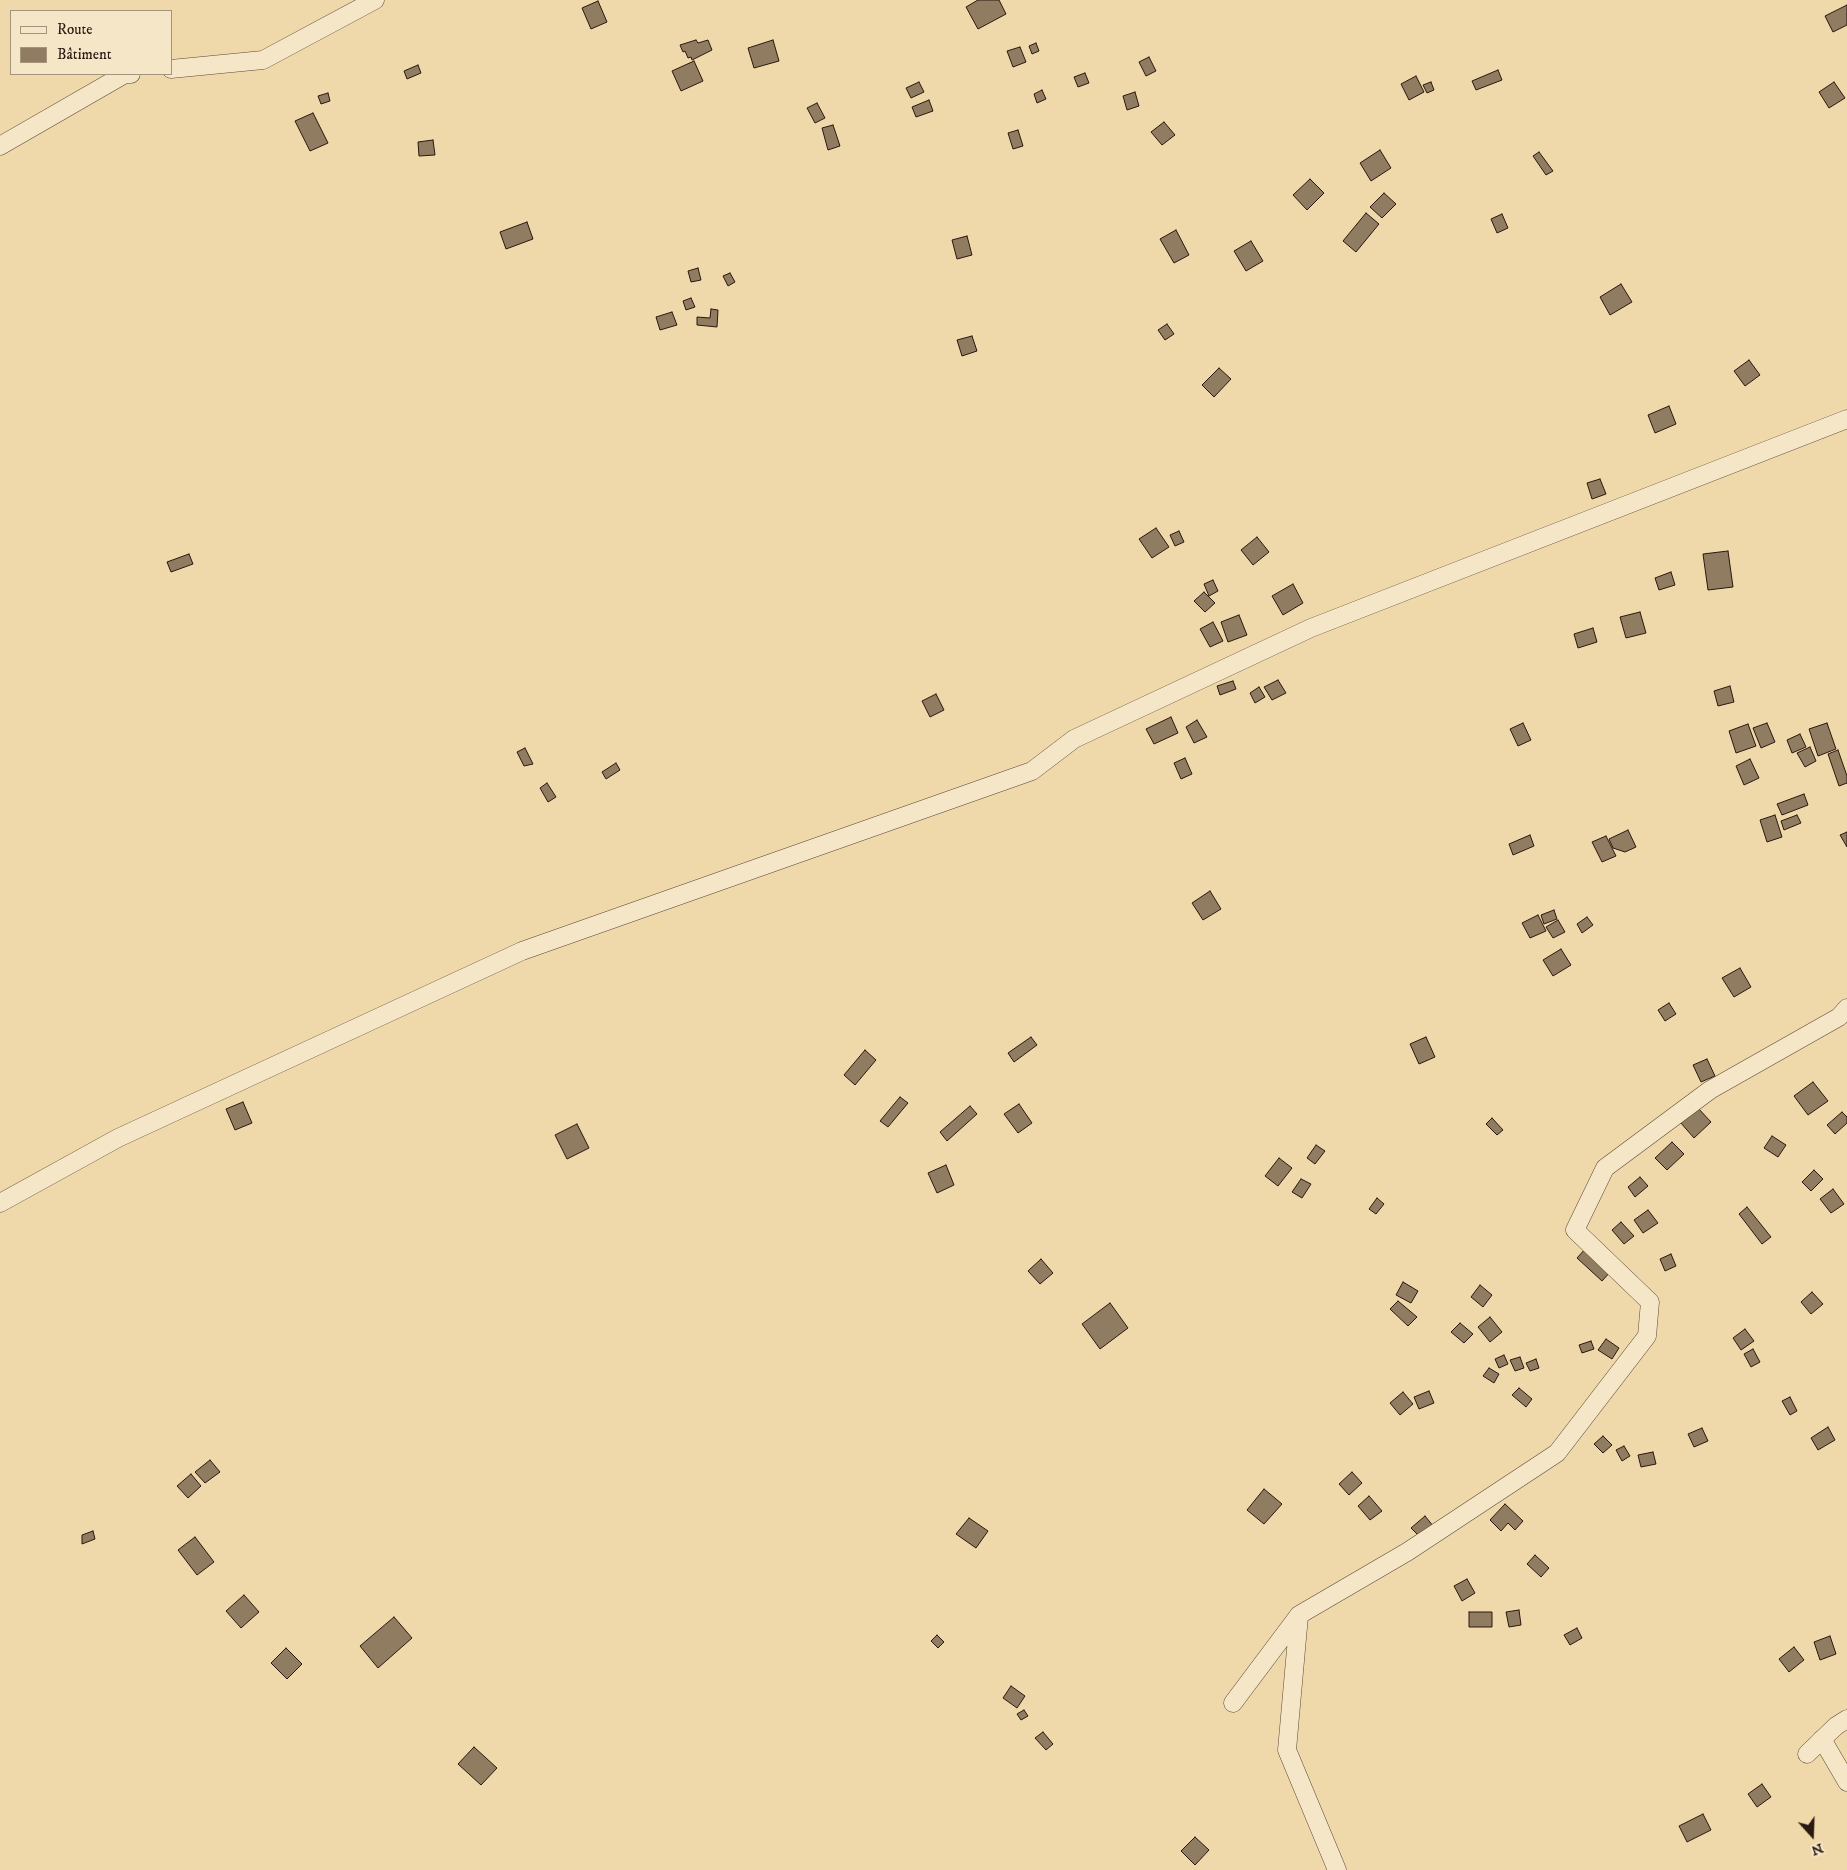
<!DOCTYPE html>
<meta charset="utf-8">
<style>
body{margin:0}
#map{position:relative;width:1847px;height:1870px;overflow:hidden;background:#efd8aa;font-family:"IM FELL DW Pica",serif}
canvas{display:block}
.legend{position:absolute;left:10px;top:10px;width:162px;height:65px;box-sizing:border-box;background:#f5e6c8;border:1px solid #a4947e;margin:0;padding:6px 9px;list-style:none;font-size:15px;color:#2a1810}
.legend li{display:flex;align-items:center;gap:10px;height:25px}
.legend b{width:25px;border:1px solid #a4947e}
.north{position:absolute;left:1787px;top:1810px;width:50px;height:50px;-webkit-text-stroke:4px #f5e6c8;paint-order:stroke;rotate:160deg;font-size:14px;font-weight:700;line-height:20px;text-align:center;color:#2a1810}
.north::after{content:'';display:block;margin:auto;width:18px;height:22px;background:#2a1810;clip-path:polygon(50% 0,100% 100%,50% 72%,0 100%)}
</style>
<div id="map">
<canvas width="1847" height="1870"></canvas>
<ul class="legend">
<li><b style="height:6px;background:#f5e6c8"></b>Route</li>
<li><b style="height:14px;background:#907c60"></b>Bâtiment</li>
</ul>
<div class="north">N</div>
</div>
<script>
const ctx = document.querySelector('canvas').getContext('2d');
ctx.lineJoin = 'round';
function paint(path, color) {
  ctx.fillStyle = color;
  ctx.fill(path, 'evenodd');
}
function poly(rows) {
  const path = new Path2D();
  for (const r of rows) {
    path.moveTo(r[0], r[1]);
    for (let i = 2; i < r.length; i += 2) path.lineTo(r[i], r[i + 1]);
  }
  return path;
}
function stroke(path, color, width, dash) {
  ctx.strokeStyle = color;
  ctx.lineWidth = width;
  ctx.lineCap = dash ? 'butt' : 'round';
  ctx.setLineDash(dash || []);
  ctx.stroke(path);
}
const building = poly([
 [978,0,999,0,1006,14,978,29,966,7,978,0],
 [598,1,607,22,591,29,582,8,598,1],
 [1847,5,1847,25,1833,32,1825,16,1847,5],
 [696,40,698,43,708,40,712,50,692,60,691,57,688,58,685,51,683,52,680,45,696,40],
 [773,40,779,61,754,68,748,48,773,40],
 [1036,43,1039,51,1032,54,1029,46,1036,43],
 [1020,47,1026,62,1013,67,1007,51,1020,47],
 [1149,57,1156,71,1146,76,1139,62,1149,57],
 [694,61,703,81,681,91,672,71,694,61],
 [418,65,421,73,407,79,404,71,418,65],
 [1498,70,1502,80,1476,90,1472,81,1498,70],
 [1085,73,1089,83,1078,87,1074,77,1085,73],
 [1416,76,1424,92,1409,100,1401,84,1416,76],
 [919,82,924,92,911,98,906,88,919,82],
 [1431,82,1434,90,1427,93,1423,85,1431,82],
 [1834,82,1845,98,1829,108,1819,92,1834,82],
 [1042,90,1046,99,1037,103,1034,94,1042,90],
 [1135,92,1139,106,1127,110,1123,96,1135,92],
 [328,93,330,101,321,104,318,96,328,93],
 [929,100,933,111,916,117,912,107,929,100],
 [817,103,825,118,815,123,807,108,817,103],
 [313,113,328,143,310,151,295,121,313,113],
 [1164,122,1175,135,1162,145,1151,132,1164,122],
 [833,125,840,146,828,150,822,128,833,125],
 [1018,130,1023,146,1013,149,1008,133,1018,130],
 [433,140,435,155,419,156,418,142,433,140],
 [1380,150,1391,168,1371,181,1360,163,1380,150],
 [1539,152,1553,171,1546,175,1533,156,1539,152],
 [1310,179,1324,193,1307,210,1293,195,1310,179],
 [1384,193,1396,204,1382,218,1370,207,1384,193],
 [1366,213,1379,224,1356,252,1343,241,1366,213],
 [1502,214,1508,228,1497,233,1491,219,1502,214],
 [527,222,533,239,506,249,500,232,527,222],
 [1176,230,1189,255,1174,263,1160,239,1176,230],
 [967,236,972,255,957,259,952,240,967,236],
 [1251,241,1263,261,1246,271,1234,251,1251,241],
 [698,268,701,280,691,282,688,271,698,268],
 [730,273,735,282,728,286,723,276,730,273],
 [1621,284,1632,302,1610,315,1600,297,1621,284],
 [691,298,695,307,686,310,683,301,691,298],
 [711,309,718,310,717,327,697,325,697,317,710,318,711,309],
 [672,312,677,325,660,330,656,317,672,312],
 [1167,324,1174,334,1165,340,1158,330,1167,324],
 [972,336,977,351,962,356,957,340,972,336],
 [1749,360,1760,375,1745,386,1734,371,1749,360],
 [1219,368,1231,379,1214,397,1202,385,1219,368],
 [1669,406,1676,424,1655,433,1648,415,1669,406],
 [1600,479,1606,494,1592,499,1587,483,1600,479],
 [1156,528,1169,547,1152,558,1139,539,1156,528],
 [1179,531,1184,542,1175,546,1170,535,1179,531],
 [1257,537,1269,552,1253,565,1241,550,1257,537],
 [1728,551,1733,587,1708,590,1703,554,1728,551],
 [189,554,193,564,171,572,167,562,189,554],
 [1671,572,1675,585,1659,590,1655,578,1671,572],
 [1213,580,1218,591,1209,596,1204,584,1213,580],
 [1293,584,1303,603,1283,615,1272,596,1293,584],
 [1204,592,1215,603,1205,612,1194,601,1204,592],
 [1640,612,1646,633,1626,638,1620,617,1640,612],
 [1239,615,1247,635,1228,642,1221,622,1239,615],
 [1213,622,1223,641,1210,647,1200,629,1213,622],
 [1593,628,1597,642,1578,648,1574,634,1593,628],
 [1278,680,1286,693,1272,700,1264,687,1278,680],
 [1233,681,1236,689,1220,695,1217,686,1233,681],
 [1730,686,1734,702,1718,706,1714,691,1730,686],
 [1259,687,1265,697,1255,703,1250,693,1259,687],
 [936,694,944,710,930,717,922,701,936,694],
 [1171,717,1178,733,1154,744,1146,729,1171,717],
 [1197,720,1207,737,1194,743,1186,727,1197,720],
 [1523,723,1531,740,1518,746,1510,729,1523,723],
 [1767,723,1775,742,1761,748,1753,728,1767,723],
 [1827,723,1836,749,1818,756,1809,729,1827,723],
 [1748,724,1756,746,1736,753,1729,731,1748,724],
 [1800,734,1806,747,1792,753,1787,740,1800,734],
 [1810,747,1816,761,1805,767,1797,753,1810,747],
 [525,748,533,764,524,766,517,752,525,748],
 [1838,750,1847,776,1847,783,1839,786,1828,754,1838,750],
 [1185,758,1192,774,1181,779,1174,763,1185,758],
 [1750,759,1759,778,1744,785,1736,766,1750,759],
 [616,763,620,770,606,779,602,772,616,763],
 [547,783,556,797,548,802,540,788,547,783],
 [1804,794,1808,805,1782,815,1777,804,1804,794],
 [1775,815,1782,837,1767,842,1760,820,1775,815],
 [1797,815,1801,823,1784,830,1781,821,1797,815],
 [1628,830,1636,847,1625,852,1613,848,1609,839,1628,830],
 [1847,832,1847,847,1840,835,1847,832],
 [1530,835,1534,846,1513,855,1509,844,1530,835],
 [1606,836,1616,856,1602,862,1592,842,1606,836],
 [1210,891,1221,909,1203,920,1192,903,1210,891],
 [1554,910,1557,919,1544,924,1541,915,1554,910],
 [1538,915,1546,931,1530,938,1522,923,1538,915],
 [1587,917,1593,925,1582,933,1577,924,1587,917],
 [1558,920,1565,932,1553,938,1546,927,1558,920],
 [1561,949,1571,965,1553,976,1543,960,1561,949],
 [1740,968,1751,987,1734,997,1722,978,1740,968],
 [1669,1003,1676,1014,1665,1021,1658,1010,1669,1003],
 [1031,1037,1037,1045,1014,1062,1008,1053,1031,1037],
 [1426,1037,1435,1057,1419,1064,1410,1044,1426,1037],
 [865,1050,876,1060,855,1085,844,1075,865,1050],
 [1707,1059,1715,1076,1701,1082,1693,1065,1707,1059],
 [1813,1082,1828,1101,1808,1115,1794,1096,1813,1082],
 [900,1097,908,1103,888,1127,880,1121,900,1097],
 [243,1102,252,1123,235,1130,226,1109,243,1102],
 [1019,1104,1032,1123,1018,1133,1004,1114,1019,1104],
 [970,1106,977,1114,947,1141,940,1132,970,1106],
 [1697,1107,1711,1122,1694,1138,1680,1122,1697,1107],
 [1842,1112,1847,1117,1847,1123,1835,1134,1827,1125,1842,1112],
 [1492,1118,1503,1130,1497,1135,1486,1124,1492,1118],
 [577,1124,589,1148,567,1159,555,1135,577,1124],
 [1772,1136,1786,1145,1778,1157,1764,1148,1772,1136],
 [1672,1142,1684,1154,1667,1170,1655,1158,1672,1142],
 [1316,1145,1325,1151,1315,1164,1307,1158,1316,1145],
 [1279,1158,1292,1168,1278,1186,1265,1176,1279,1158],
 [946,1165,954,1185,937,1193,928,1173,946,1165],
 [1814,1170,1823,1179,1811,1191,1802,1182,1814,1170],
 [1640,1177,1648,1186,1635,1197,1628,1187,1640,1177],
 [1301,1179,1311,1184,1302,1198,1292,1192,1301,1179],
 [1833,1189,1844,1204,1831,1213,1820,1199,1833,1189],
 [1377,1198,1384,1204,1376,1214,1369,1209,1377,1198],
 [1747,1207,1771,1237,1762,1244,1739,1214,1747,1207],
 [1648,1210,1658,1223,1643,1233,1634,1220,1648,1210],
 [1621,1222,1634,1236,1624,1244,1612,1230,1621,1222],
 [1586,1248,1612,1270,1602,1281,1577,1258,1586,1248],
 [1671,1254,1676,1266,1665,1271,1660,1259,1671,1254],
 [1041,1259,1053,1273,1040,1284,1028,1271,1041,1259],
 [1403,1282,1418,1291,1411,1303,1396,1295,1403,1282],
 [1480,1285,1492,1295,1483,1307,1471,1297,1480,1285],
 [1812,1292,1823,1304,1811,1314,1801,1302,1812,1292],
 [1398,1301,1417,1317,1408,1326,1390,1309,1398,1301],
 [1110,1303,1128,1328,1100,1349,1082,1324,1110,1303],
 [1490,1317,1502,1332,1490,1342,1478,1327,1490,1317],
 [1460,1323,1473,1334,1464,1343,1451,1332,1460,1323],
 [1745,1329,1754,1341,1741,1350,1733,1338,1745,1329],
 [1606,1339,1619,1348,1612,1359,1598,1350,1606,1339],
 [1591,1341,1594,1349,1582,1353,1579,1345,1591,1341],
 [1753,1349,1760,1362,1751,1367,1744,1354,1753,1349],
 [1504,1355,1508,1364,1499,1368,1495,1359,1504,1355],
 [1520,1357,1524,1368,1515,1371,1510,1360,1520,1357],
 [1536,1359,1539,1368,1530,1371,1526,1363,1536,1359],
 [1489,1368,1499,1374,1494,1383,1483,1376,1489,1368],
 [1519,1388,1532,1399,1526,1407,1512,1395,1519,1388],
 [1429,1391,1434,1403,1419,1409,1414,1397,1429,1391],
 [1403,1392,1413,1404,1400,1415,1390,1403,1403,1392],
 [1790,1397,1797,1411,1790,1415,1782,1401,1790,1397],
 [1828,1427,1835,1440,1818,1450,1811,1438,1828,1427],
 [1702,1428,1708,1441,1694,1447,1688,1434,1702,1428],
 [1603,1436,1612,1445,1603,1453,1594,1444,1603,1436],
 [1624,1446,1630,1456,1622,1461,1616,1450,1624,1446],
 [1653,1452,1656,1464,1641,1467,1638,1455,1653,1452],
 [210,1460,220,1472,205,1483,195,1472,210,1460],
 [1352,1472,1362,1483,1349,1495,1339,1484,1352,1472],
 [191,1474,201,1486,188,1498,177,1486,191,1474],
 [1264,1489,1282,1504,1264,1524,1247,1510,1264,1489],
 [1369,1496,1382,1511,1370,1520,1358,1506,1369,1496],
 [1505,1504,1523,1521,1515,1530,1508,1523,1501,1531,1490,1520,1505,1504],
 [1425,1516,1434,1527,1421,1538,1411,1528,1425,1516],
 [969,1518,988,1531,976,1548,956,1534,969,1518],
 [93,1531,95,1539,82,1544,82,1535,93,1531],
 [195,1537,214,1562,197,1575,178,1550,195,1537],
 [1535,1555,1549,1568,1541,1577,1527,1564,1535,1555],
 [1467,1579,1475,1593,1462,1601,1454,1586,1467,1579],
 [244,1595,259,1612,241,1628,226,1611,244,1595],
 [1519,1610,1521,1625,1509,1627,1506,1612,1519,1610],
 [1469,1612,1492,1612,1492,1627,1469,1627,1469,1612],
 [394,1617,412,1638,378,1668,360,1646,394,1617],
 [1577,1628,1582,1638,1570,1645,1564,1635,1577,1628],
 [937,1635,944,1642,938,1648,931,1641,937,1635],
 [1830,1636,1836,1654,1820,1660,1814,1642,1830,1636],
 [1794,1647,1804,1660,1789,1672,1779,1659,1794,1647],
 [286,1648,302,1664,287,1679,271,1663,286,1648],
 [1011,1686,1025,1696,1017,1708,1003,1698,1011,1686],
 [1024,1710,1028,1716,1021,1720,1017,1714,1024,1710],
 [1043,1732,1053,1744,1046,1750,1035,1738,1043,1732],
 [474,1747,497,1768,481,1785,458,1764,474,1747],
 [1762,1784,1771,1797,1757,1807,1748,1794,1762,1784],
 [1703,1814,1711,1830,1687,1842,1679,1826,1703,1814],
 [1195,1837,1209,1850,1195,1865,1181,1851,1195,1837]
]);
paint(building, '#907c60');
stroke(building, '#2a1810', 1);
const minor = poly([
 [171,69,263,60,375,0],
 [0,146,125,74,131,74],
 [0,1203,118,1138,522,951,1032,771,1074,739,1311,628,1847,419],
 [1299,1616,1287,1750,1337,1870],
 [1233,1703,1299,1615,1407,1552,1557,1453,1647,1336,1650,1302,1575,1230,1605,1168,1710,1090,1839,1017,1847,1008],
 [1822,1739,1847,1782],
 [1807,1754,1836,1726,1847,1719]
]);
stroke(minor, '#5b4836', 19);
stroke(minor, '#f5e6c8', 18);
</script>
